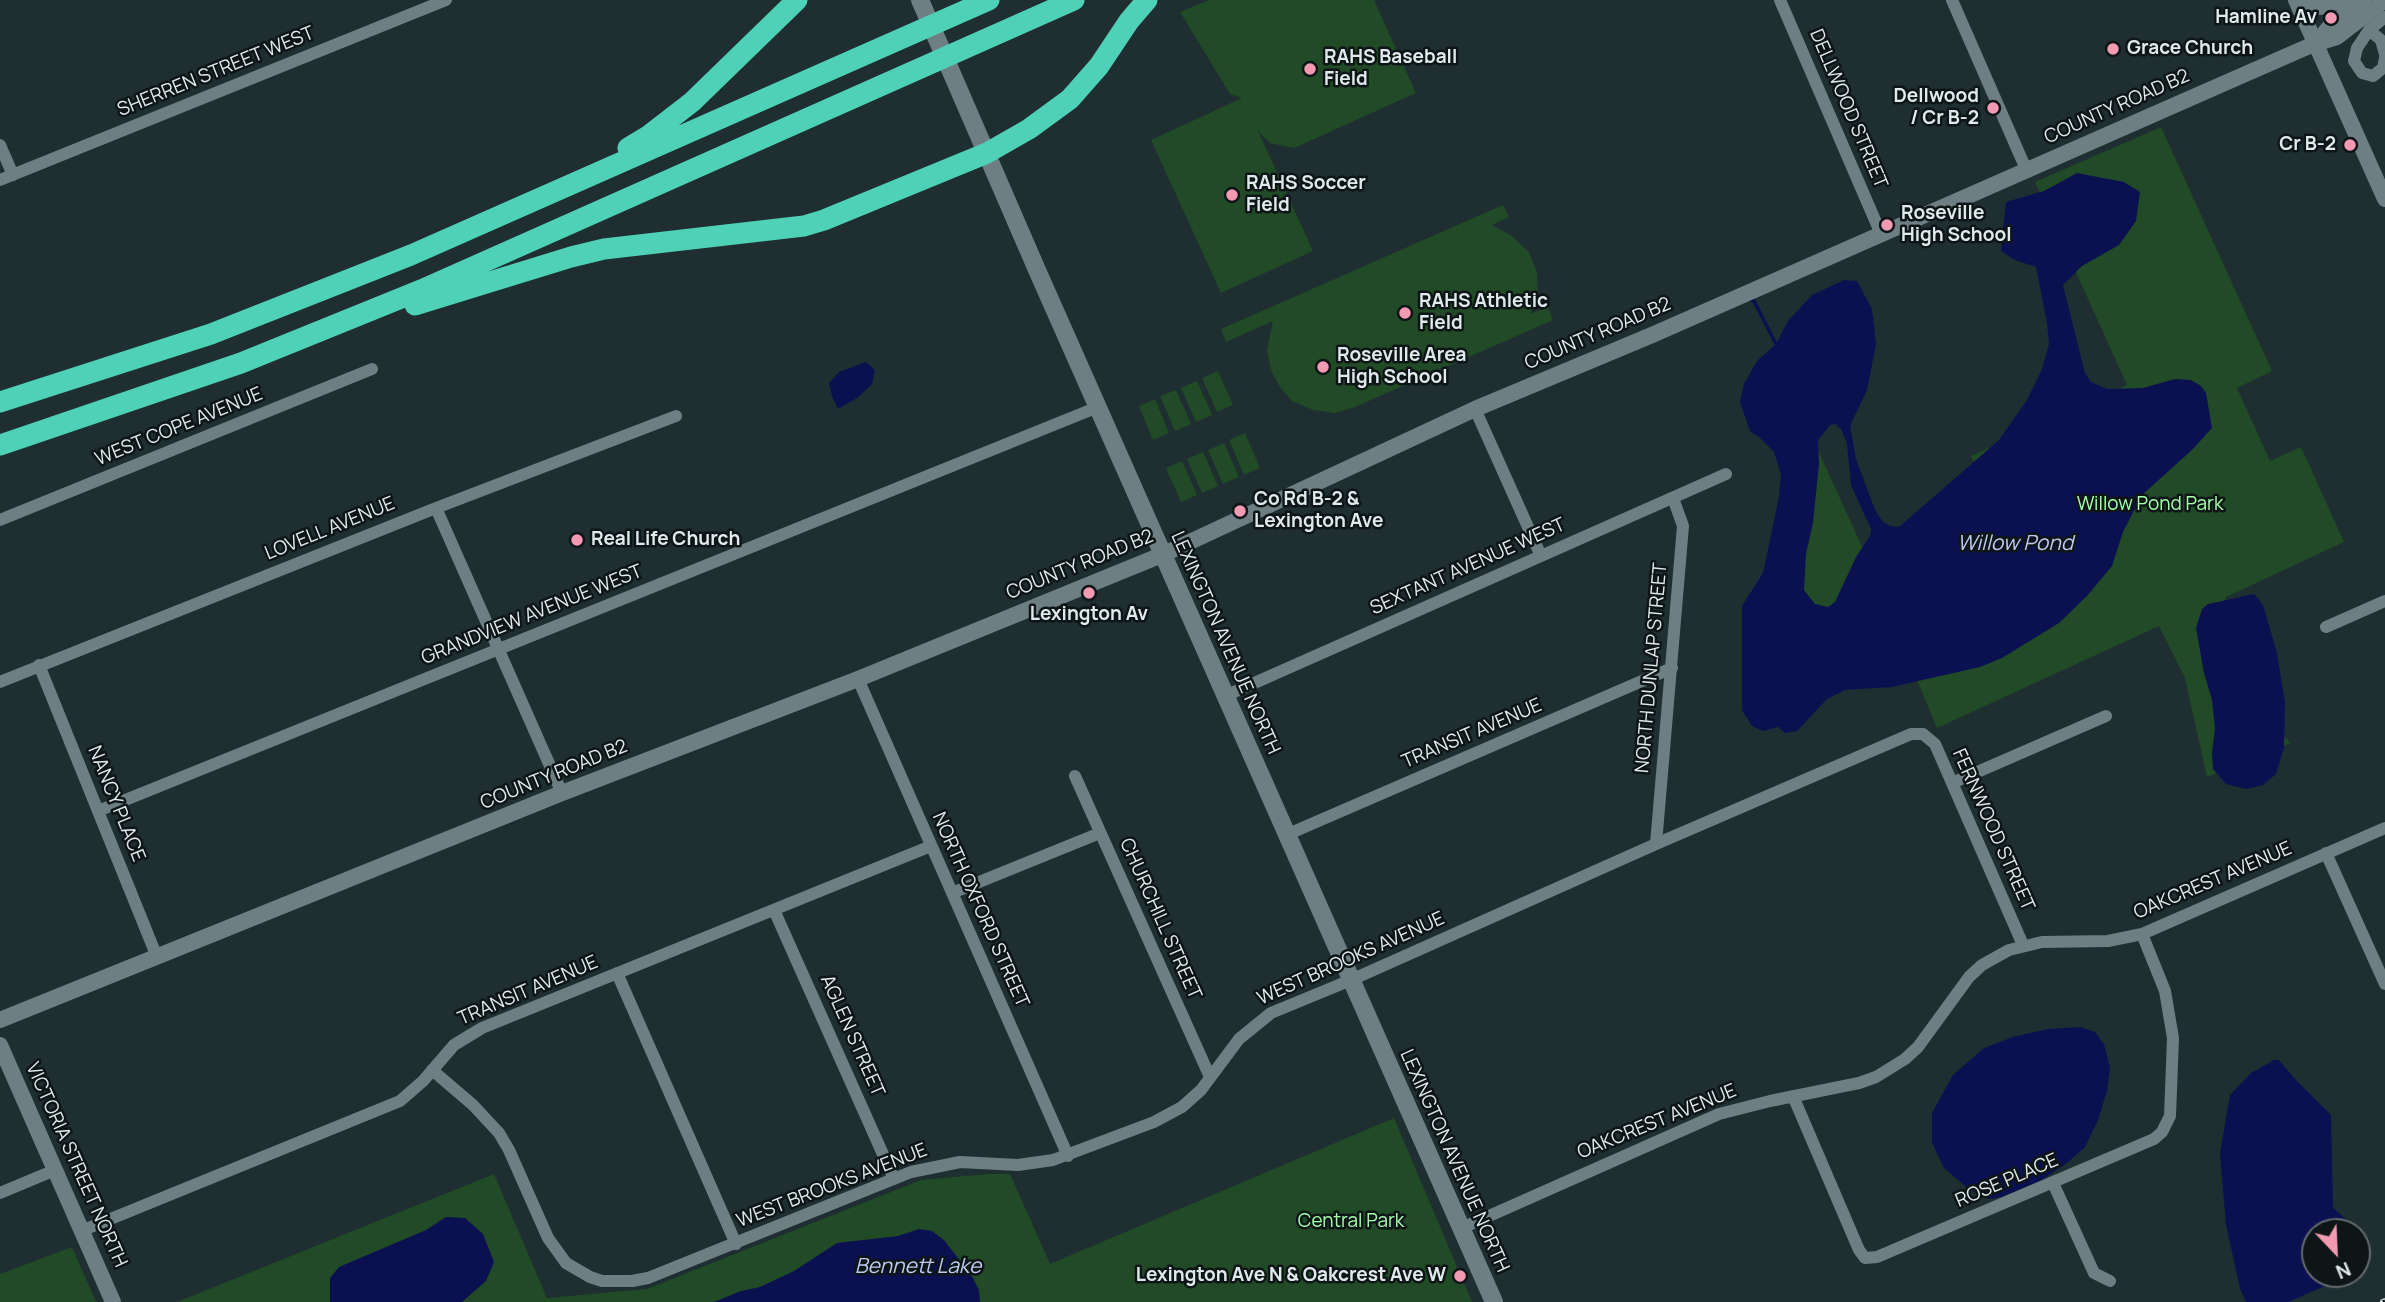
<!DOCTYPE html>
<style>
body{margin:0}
#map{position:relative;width:2385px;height:1302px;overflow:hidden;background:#1e2e31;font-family:Manrope,sans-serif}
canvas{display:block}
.north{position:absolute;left:2301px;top:1218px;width:70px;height:70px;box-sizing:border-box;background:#0e1516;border:2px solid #626a6c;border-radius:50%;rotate:157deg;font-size:19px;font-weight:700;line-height:28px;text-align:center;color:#e0eaec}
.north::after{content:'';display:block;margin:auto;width:24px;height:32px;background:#f19ab2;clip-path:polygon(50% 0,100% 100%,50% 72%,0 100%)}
</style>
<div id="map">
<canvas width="2385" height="1302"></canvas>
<div class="north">N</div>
</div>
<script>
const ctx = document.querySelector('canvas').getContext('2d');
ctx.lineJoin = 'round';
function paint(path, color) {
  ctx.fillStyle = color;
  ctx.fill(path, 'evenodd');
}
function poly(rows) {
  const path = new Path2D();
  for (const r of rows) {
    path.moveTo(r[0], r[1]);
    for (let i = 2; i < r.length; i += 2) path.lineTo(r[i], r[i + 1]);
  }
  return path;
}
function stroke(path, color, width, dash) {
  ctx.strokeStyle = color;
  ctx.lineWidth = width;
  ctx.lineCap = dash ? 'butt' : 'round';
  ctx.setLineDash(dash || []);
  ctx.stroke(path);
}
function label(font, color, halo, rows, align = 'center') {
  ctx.font = font + ' Manrope,sans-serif';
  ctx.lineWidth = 5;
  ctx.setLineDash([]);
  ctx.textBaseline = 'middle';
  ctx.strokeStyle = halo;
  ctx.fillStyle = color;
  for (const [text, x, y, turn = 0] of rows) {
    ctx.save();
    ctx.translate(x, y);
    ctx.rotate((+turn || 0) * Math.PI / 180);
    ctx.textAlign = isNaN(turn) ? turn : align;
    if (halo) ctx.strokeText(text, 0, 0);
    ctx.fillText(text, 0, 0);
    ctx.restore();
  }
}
paint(poly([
 [1209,0,1374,0,1416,93,1294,148,1270,143,1258,131,1313,251,1221,293,1151,140,1242,98,1230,94,1180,12],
 [2161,127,2272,371,2237,388,2270,461,2301,447,2344,542,2226,597,2222,626,2257,714,2291,743,2207,777,2185,678,2159,626,1937,728,1901,642,1791,688,1813,439,1869,562,1993,505,1971,456,2127,385,2035,182],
 [1503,205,1509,217,1492,225,1512,236,1529,252,1537,273,1538,296,1530,314,1548,307,1553,320,1355,407,1335,413,1313,410,1292,401,1280,387,1271,370,1267,350,1273,321,1226,342,1221,329],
 [1218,371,1233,405,1217,412,1202,378],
 [1197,381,1212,415,1196,422,1181,388],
 [1176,390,1191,424,1175,431,1160,396],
 [1155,399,1169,433,1153,440,1139,406],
 [1245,433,1260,468,1244,475,1229,440],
 [1224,443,1239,477,1223,484,1208,450],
 [1203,452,1218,486,1202,493,1187,459],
 [1182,461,1197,495,1181,502,1166,468],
 [1394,1118,1472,1302,177,1302,494,1174,547,1298,647,1289,921,1180,988,1174,1010,1174,1050,1264],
 [72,1247,96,1302,0,1302,0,1274]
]), '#214b26');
paint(poly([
 [2077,173,2124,182,2140,192,2136,221,2119,245,2082,266,2063,285,2085,373,2091,382,2107,389,2143,388,2175,379,2191,380,2201,386,2206,393,2212,428,2192,450,2142,495,2123,532,2112,566,2087,596,2059,623,2002,658,1980,667,1892,687,1845,690,1827,699,1797,731,1785,733,1778,727,1763,731,1752,726,1742,710,1742,606,1763,573,1779,497,1781,474,1774,452,1759,437,1750,431,1740,402,1744,384,1757,361,1776,344,1788,321,1812,295,1844,280,1857,281,1872,309,1876,344,1867,390,1850,426,1856,459,1875,510,1882,521,1890,526,1899,527,1999,440,2027,400,2042,369,2049,344,2047,323,2036,267,2015,260,2001,251,2006,202,2044,191],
 [1835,424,1841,429,1847,444,1851,485,1871,529,1870,536,1856,557,1835,602,1828,607,1815,604,1804,590,1806,554,1813,523,1819,464,1818,440,1830,425],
 [866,362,875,370,872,384,857,398,838,409,832,396,829,383,839,372],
 [2254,594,2263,605,2277,653,2285,703,2284,748,2276,774,2263,785,2246,789,2226,784,2213,769,2212,753,2215,728,2212,700,2204,673,2196,628,2202,609,2208,604],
 [2080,1027,2095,1032,2104,1044,2110,1068,2107,1091,2098,1120,2085,1147,2067,1163,2040,1181,2001,1197,1988,1199,1966,1187,1944,1168,1932,1143,1932,1113,1953,1075,1984,1048,2013,1037,2048,1029],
 [2274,1060,2279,1060,2294,1078,2331,1115,2333,1208,2361,1232,2363,1238,2363,1251,2357,1261,2357,1232,2315,1232,2315,1274,2344,1274,2332,1283,2288,1302,2246,1302,2240,1288,2226,1225,2220,1153,2230,1095,2251,1073],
 [446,1217,465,1218,483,1234,494,1262,486,1281,462,1302,330,1302,330,1278,339,1267,426,1230],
 [919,1229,932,1231,944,1240,973,1278,979,1290,980,1302,714,1302,741,1291,760,1287,794,1271,837,1243,898,1236]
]), '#0b1150');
stroke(poly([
 [1748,299,1754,301,1776,344]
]), '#0b1150', 3.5);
stroke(poly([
 [1780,0,1881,234],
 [1952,0,2026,169],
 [2385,17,2369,30,2357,48,2354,61,2362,73,2373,76,2383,68,2385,58],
 [2369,30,2381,40,2385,54],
 [0,145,13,175],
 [0,180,446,0],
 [1475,409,1541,556],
 [436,508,562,793],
 [0,520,372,369],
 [2326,627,2385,601],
 [39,665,157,957],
 [858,679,1068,1156],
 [0,682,436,508,676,416],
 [1225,696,1726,474],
 [1075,776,1210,1077],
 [1952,783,2106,716],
 [98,811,1098,407],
 [1286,835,1672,668],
 [1656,844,1683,526,1673,498],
 [2326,853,2385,984],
 [952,893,1100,833],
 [774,910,894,1179],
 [617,973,736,1244],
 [432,1070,473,1105,499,1133,509,1150,548,1238,566,1263,590,1277,602,1281,632,1281,648,1278,911,1172,960,1162,1018,1165,1053,1160,1154,1122,1182,1107,1201,1090,1239,1039,1271,1013,1351,980,1656,844,1911,734,1923,734,1935,744,2023,945],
 [1793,1096,1859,1250,1865,1258,1877,1257,2154,1139,2162,1132,2170,1116,2173,1038,2165,991,2142,934],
 [2053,1183,2094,1273,2110,1281],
 [0,1193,55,1170],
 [1462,1228,1719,1114,1770,1101,1859,1083,1876,1077,1905,1059,1918,1047,1969,977,1982,965,2009,950,2042,942,2108,941,2142,934,2385,828],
 [81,1231,400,1101,423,1081,454,1045,482,1028,931,846]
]), '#6d7f82', 12);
stroke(poly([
 [2296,0,2385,199],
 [2308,0,2321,7,2342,0],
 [2316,43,2330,26,2363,0],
 [0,1020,562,793,858,679,1164,554,1475,409,1652,335,2225,83,2314,44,2337,37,2385,0],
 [0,1045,113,1302]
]), '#6d7f82', 16);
stroke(poly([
 [920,0,1037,270,1494,1302]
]), '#6d7f82', 18);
stroke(poly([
 [628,148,648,136,692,102,797,0],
 [415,305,571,257,604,249,804,226,824,220,987,153,1029,129,1070,99,1099,66,1129,21,1147,0],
 [0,402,211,334,411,255,989,0],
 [0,445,241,363,421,290,1074,0]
]), '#4fd1b7', 21);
const rail = poly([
 [2383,1302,2385,1301]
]);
stroke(rail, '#c5d0d2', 6);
stroke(rail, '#0e1516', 3.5, [10]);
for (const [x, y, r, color] of [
 [2331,18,7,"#f19ab2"],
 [2113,49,7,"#f19ab2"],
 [1310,69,7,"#f19ab2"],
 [1993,108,7,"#f19ab2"],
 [2350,145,7,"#f19ab2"],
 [1232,195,7,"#f19ab2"],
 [1887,225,7,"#f19ab2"],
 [1405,313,7,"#f19ab2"],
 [1323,367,7,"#f19ab2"],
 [1240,511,7,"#f19ab2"],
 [577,540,7,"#f19ab2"],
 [1089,593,7,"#f19ab2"],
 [1460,1276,7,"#f19ab2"]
]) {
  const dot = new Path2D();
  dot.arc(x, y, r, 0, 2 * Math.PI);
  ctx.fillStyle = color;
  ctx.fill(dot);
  stroke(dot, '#0e1516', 2.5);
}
label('bold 19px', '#e0eaec', '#0e1516', [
 ["Hamline Av",2317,18,"right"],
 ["Grace Church",2127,49],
 ["RAHS Baseball",1324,58],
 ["Field",1324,80],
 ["Dellwood",1979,97,"right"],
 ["/ Cr B-2",1979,119,"right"],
 ["Cr B-2",2336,145,"right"],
 ["RAHS Soccer",1246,184],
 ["Field",1246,206],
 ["Roseville",1901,214],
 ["High School",1901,236],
 ["RAHS Athletic",1419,302],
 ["Field",1419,324],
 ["Roseville Area",1337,356],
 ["High School",1337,378],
 ["Co Rd B-2 &",1254,500],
 ["Lexington Ave",1254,522],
 ["Real Life Church",591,540],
 ["Lexington Av",1089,615,"center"],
 ["Lexington Ave N & Oakcrest Ave W",1446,1276,"right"]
], 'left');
label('19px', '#e0eaec', '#0e1516', [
 ["SHERREN STREET WEST",216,72,-22],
 ["COUNTY ROAD B2",2117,107,-24],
 ["DELLWOOD STREET",1848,109,67],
 ["COUNTY ROAD B2",1598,334,-23],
 ["WEST COPE AVENUE",179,427,-22],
 ["LOVELL AVENUE",330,529,-22],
 ["COUNTY ROAD B2",1080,565,-22],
 ["SEXTANT AVENUE WEST",1468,567,-24],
 ["GRANDVIEW AVENUE WEST",532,615,-22],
 ["LEXINGTON AVENUE NORTH",1225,643,66],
 ["NORTH DUNLAP STREET",1652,668,-85],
 ["TRANSIT AVENUE",1472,734,-23],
 ["COUNTY ROAD B2",554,775,-22],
 ["NANCY PLACE",116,804,68],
 ["FERNWOOD STREET",1993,830,66],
 ["OAKCREST AVENUE",2213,881,-23],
 ["NORTH OXFORD STREET",980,910,66],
 ["CHURCHILL STREET",1160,919,66],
 ["WEST BROOKS AVENUE",1351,959,-24],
 ["TRANSIT AVENUE",528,991,-23],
 ["AGLEN STREET",852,1036,66],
 ["OAKCREST AVENUE",1657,1122,-22],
 ["LEXINGTON AVENUE NORTH",1454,1161,66],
 ["VICTORIA STREET NORTH",76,1165,66],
 ["ROSE PLACE",2007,1181,-23],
 ["WEST BROOKS AVENUE",832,1186,-21]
]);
label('19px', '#a2feaa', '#0e1516', [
 ["Willow Pond Park",2150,505],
 ["Central Park",1351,1222]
]);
label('italic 21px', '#bccaf2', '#0e1516', [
 ["Willow Pond",2015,544],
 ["Bennett Lake",918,1267]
]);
</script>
